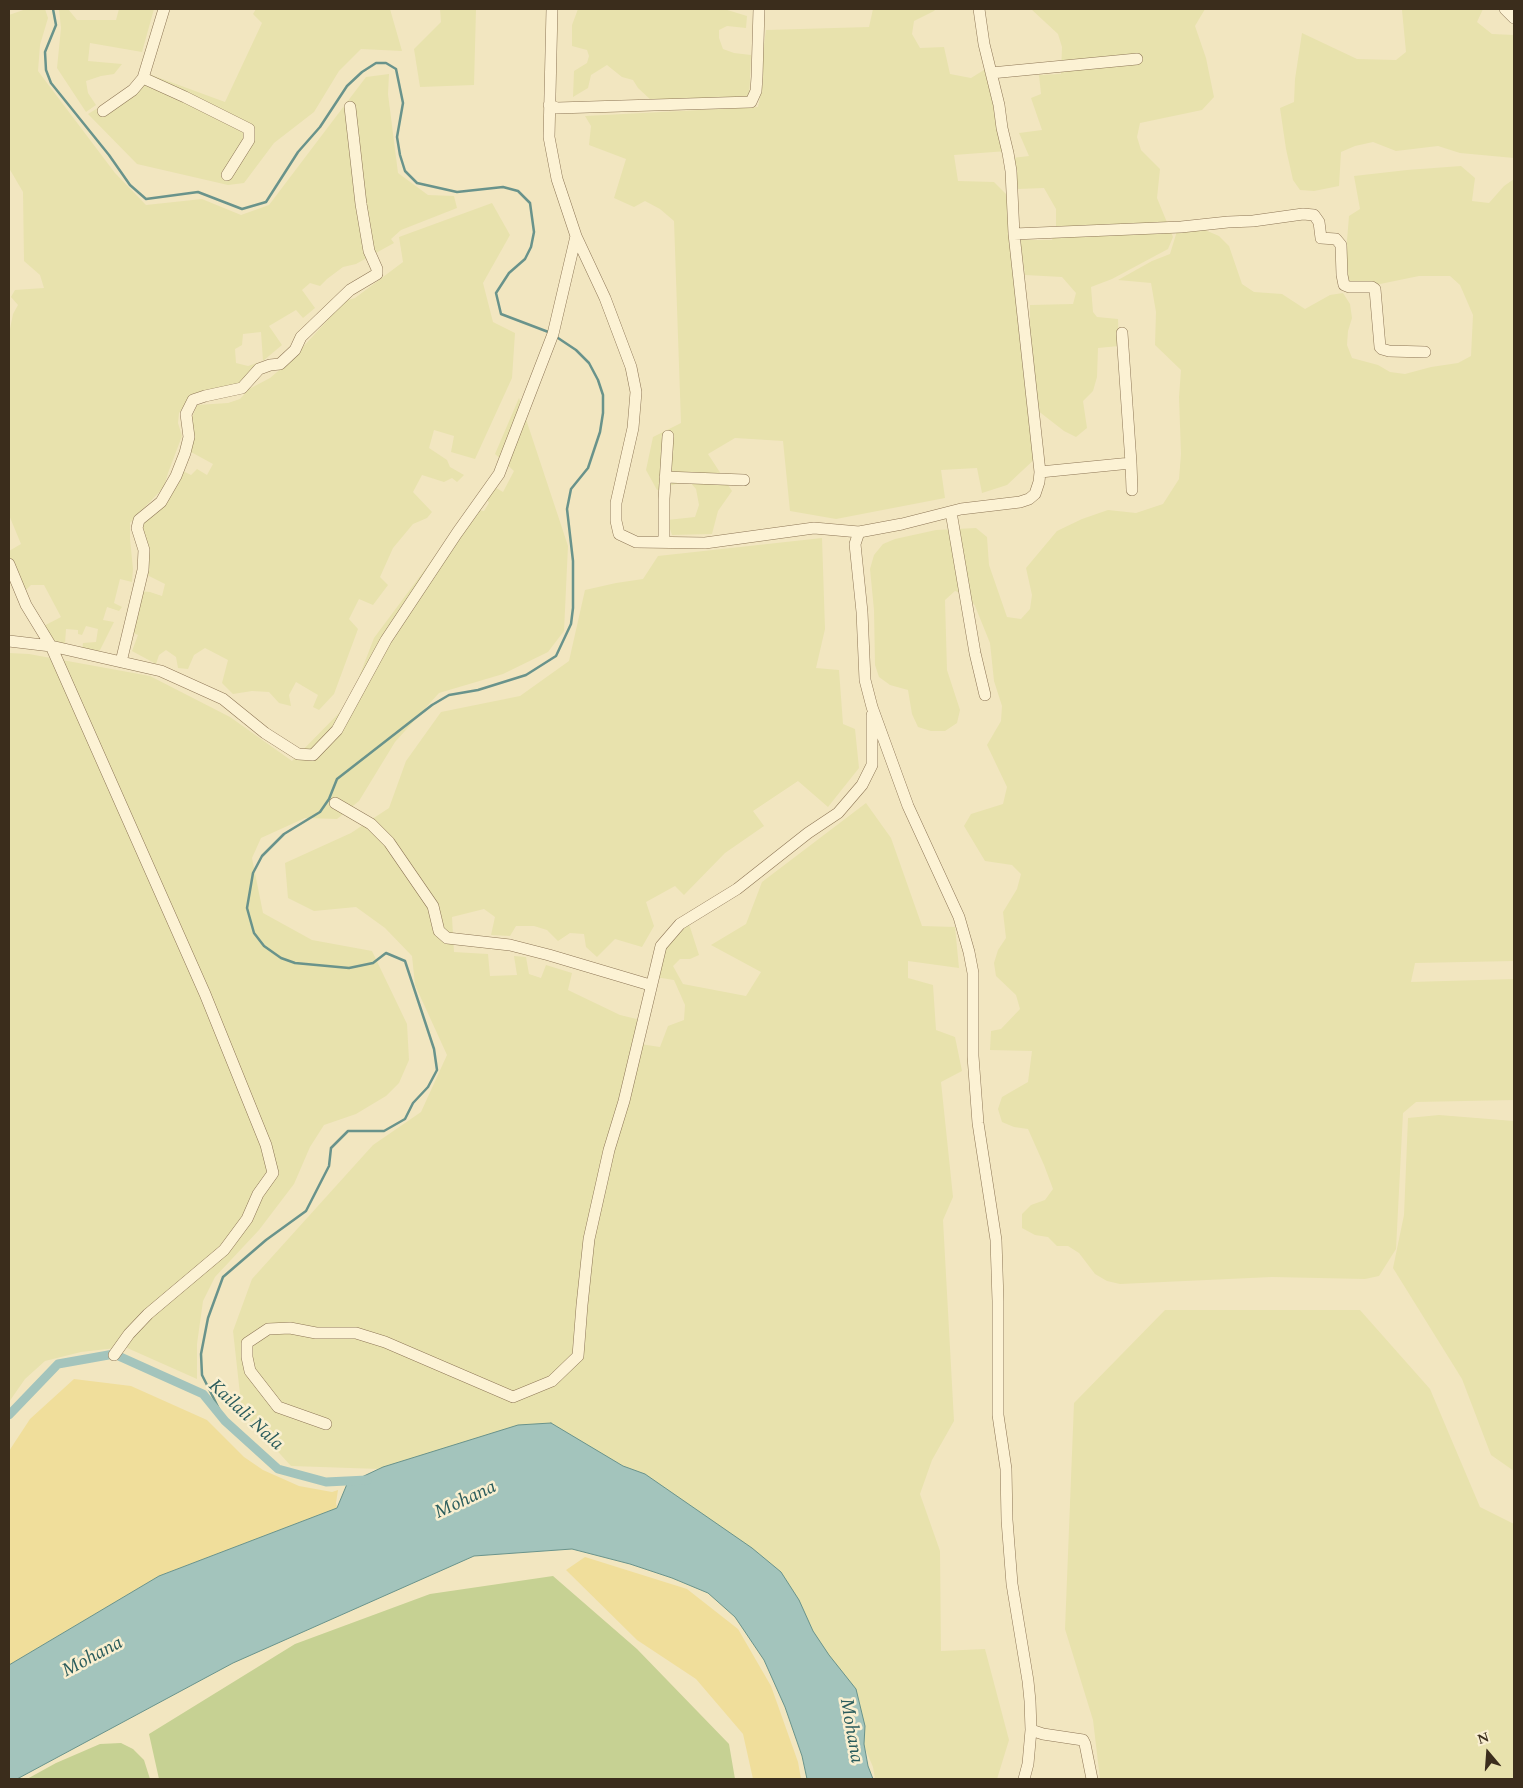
<!DOCTYPE html>
<style>
body{margin:0}
#map{position:relative;width:1523px;height:1788px;overflow:hidden;background:#f2e6c0;font-family:Spectral,serif}
canvas{display:block}
.frame{position:absolute;inset:0;border:10px solid #3b2d1c;pointer-events:none}
.north{position:absolute;left:1463px;top:1728px;width:50px;height:50px;-webkit-text-stroke:4px #f9efd0;paint-order:stroke;rotate:342deg;font-size:14px;font-weight:700;line-height:20px;text-align:center;color:#3b2d1c}
.north::after{content:'';display:block;margin:auto;width:18px;height:22px;background:#3b2d1c;clip-path:polygon(50% 0,100% 100%,50% 72%,0 100%)}
</style>
<div id="map">
<canvas width="1523" height="1788"></canvas>
<div class="frame"></div>
<div class="north">N</div>
</div>
<script>
const ctx = document.querySelector('canvas').getContext('2d');
ctx.lineJoin = 'round';
function paint(path, color) {
  ctx.fillStyle = color;
  ctx.fill(path, 'evenodd');
}
function poly(rows) {
  const path = new Path2D();
  for (const r of rows) {
    path.moveTo(r[0], r[1]);
    for (let i = 2; i < r.length; i += 2) path.lineTo(r[i], r[i + 1]);
  }
  return path;
}
function stroke(path, color, width, dash) {
  ctx.strokeStyle = color;
  ctx.lineWidth = width;
  ctx.lineCap = dash ? 'butt' : 'round';
  ctx.setLineDash(dash || []);
  ctx.stroke(path);
}
function label(font, color, halo, rows, align = 'center') {
  ctx.font = font + ' Spectral,serif';
  ctx.lineWidth = 5;
  ctx.setLineDash([]);
  ctx.textBaseline = 'middle';
  ctx.strokeStyle = halo;
  ctx.fillStyle = color;
  for (const [text, x, y, turn = 0] of rows) {
    ctx.save();
    ctx.translate(x, y);
    ctx.rotate((+turn || 0) * Math.PI / 180);
    ctx.textAlign = isNaN(turn) ? turn : align;
    if (halo) ctx.strokeText(text, 0, 0);
    ctx.fillText(text, 0, 0);
    ctx.restore();
  }
}
paint(poly([
 [26,9,45,9,48,18,40,45,38,71,115,173,146,205,202,199,241,215,269,205,366,77,389,74,388,94,398,173,428,195,454,196,457,208,401,230,391,239,394,243,356,264,343,267,327,279,320,286,310,283,302,290,315,308,303,318,296,310,269,326,282,345,263,361,261,332,243,334,242,345,235,349,236,363,248,366,257,363,259,367,235,390,192,397,179,413,178,423,182,436,168,473,164,487,130,523,130,539,133,569,132,582,120,579,114,603,122,607,119,611,107,607,103,620,114,622,99,652,82,650,83,643,96,642,98,629,86,626,82,635,78,634,78,630,66,629,65,644,43,644,36,630,61,617,44,585,31,585,23,593,9,555,9,551,21,544,9,515,9,334,13,314,18,305,11,297,15,290,44,288,40,275,24,261,23,192,9,168,9,15],
 [59,9,68,9,77,20,116,20,119,9,154,9,142,52,90,43,88,61,122,64,114,74,101,76,86,81,88,93,96,105,86,112,57,68,61,28],
 [256,9,390,9,402,51,361,49,339,71,314,112,274,143,244,183,228,185,137,164,88,114,129,89,146,73,225,102,262,23,253,14],
 [440,9,476,9,474,85,420,87,414,49,441,22],
 [578,9,724,9,747,16,746,28,727,26,719,30,719,38,723,49,734,53,751,55,749,103,652,101,638,88,633,80,622,77,607,65,591,75,588,88,573,97,574,71,587,63,589,56,587,50,572,46,572,25],
 [873,9,936,9,934,11,914,21,912,34,920,48,944,47,950,74,971,78,992,65,1007,151,954,155,958,181,994,182,1014,202,1039,455,1007,485,982,493,977,468,941,470,945,498,836,519,790,511,783,441,735,438,708,454,732,491,718,511,712,534,672,535,667,520,695,517,699,505,696,489,688,480,657,490,646,470,653,437,681,423,674,221,660,209,645,201,634,207,614,198,626,159,589,145,591,126,585,116,758,107,763,83,762,58,766,30,869,27],
 [1031,9,1205,9,1195,26,1206,58,1214,97,1202,110,1140,123,1137,137,1141,150,1160,169,1157,198,1173,237,1168,249,1112,279,1091,287,1093,312,1097,317,1118,319,1119,346,1098,348,1097,377,1093,391,1083,401,1087,428,1076,437,1064,431,1037,410,1030,338,1030,305,1073,304,1076,293,1062,277,1025,275,1020,240,1052,240,1056,229,1056,209,1044,188,1018,189,1012,158,1029,156,1019,133,1042,130,1031,98,1041,94,1039,75,1061,74,1062,47,1058,34],
 [1415,9,1483,9,1477,22,1492,34,1514,35,1514,158,1460,153,1438,146,1396,151,1373,142,1355,146,1341,152,1339,186,1314,191,1300,190,1293,180,1286,149,1280,108,1294,102,1295,79,1302,33,1357,59,1396,60,1406,52,1402,10],
 [1461,166,1475,178,1472,201,1489,203,1504,186,1514,179,1514,961,1415,963,1411,982,1514,979,1514,1100,1416,1102,1403,1113,1396,1249,1379,1276,1365,1279,1272,1277,1120,1284,1107,1281,1095,1274,1079,1253,1068,1246,1057,1246,1048,1237,1035,1235,1022,1228,1022,1214,1031,1205,1045,1200,1053,1189,1044,1165,1028,1129,1014,1127,1002,1122,998,1109,1002,1097,1028,1082,1032,1051,990,1050,991,1031,1001,1029,1020,1009,1016,995,996,976,994,963,998,950,1006,938,1003,912,1017,889,1021,874,1012,865,985,861,964,826,971,814,1003,804,1007,787,987,745,1001,721,1002,706,994,681,990,643,975,606,968,595,955,591,945,600,947,670,960,710,957,723,945,731,931,731,918,727,912,714,908,690,890,685,879,677,875,665,874,610,870,569,874,555,883,544,895,539,936,530,976,528,987,537,989,565,1007,617,1021,619,1030,609,1032,595,1026,568,1057,531,1082,519,1108,510,1136,513,1163,504,1179,479,1181,454,1179,397,1181,370,1155,345,1156,312,1151,283,1118,280,1152,261,1170,254,1177,231,1205,230,1219,236,1229,246,1242,284,1254,292,1282,294,1305,309,1330,295,1343,293,1350,304,1352,318,1348,331,1347,345,1352,358,1378,365,1390,372,1405,374,1431,367,1458,363,1471,356,1473,315,1460,285,1450,276,1419,276,1380,284,1366,289,1348,282,1345,265,1349,216,1360,209,1354,176,1407,170],
 [492,203,510,235,483,283,493,322,515,333,512,378,475,459,451,452,454,436,434,430,429,448,447,460,450,467,464,475,457,482,452,478,444,482,422,475,413,492,432,512,427,518,413,524,393,548,380,577,388,585,373,605,359,599,349,619,358,629,334,694,319,710,313,707,318,695,296,682,289,695,291,706,279,703,269,692,252,691,233,694,222,683,228,660,205,648,194,655,188,669,178,668,176,657,166,650,159,655,156,664,132,651,138,635,124,629,138,591,150,592,162,596,165,584,145,574,137,537,144,515,179,469,191,475,197,469,207,475,213,464,191,452,190,423,197,405,228,403,240,399,249,389,270,378,291,360,345,301,355,298,403,262,399,237],
 [519,398,568,546,564,631,548,652,503,674,439,693,395,742,359,801,337,819,305,818,261,838,252,858,263,913,312,940,372,951,407,1024,409,1060,399,1083,386,1096,356,1114,324,1125,310,1147,294,1184,259,1230,215,1277,203,1301,197,1344,197,1379,125,1347,81,1352,45,1361,25,1379,9,1402,9,653,29,654,150,676,230,717,292,761,349,703,374,638,470,509,484,511,489,503,483,493,488,483,503,492,514,471,495,454],
 [822,538,825,629,816,668,839,670,843,724,855,729,859,768,828,807,798,781,753,811,764,826,725,853,684,895,675,886,646,902,654,926,642,947,615,939,597,957,586,947,584,934,570,933,558,941,547,930,534,926,516,926,510,936,491,935,495,917,484,909,452,917,454,952,488,954,490,976,517,975,514,956,526,957,529,974,541,978,546,965,572,973,568,990,620,1015,645,1021,640,1044,660,1047,668,1026,684,1020,685,1005,674,980,655,977,663,945,689,924,699,955,690,959,680,959,673,966,683,984,746,996,761,972,711,945,746,924,762,882,866,803,891,838,922,926,955,927,959,968,908,961,908,978,933,985,936,1030,955,1037,962,1071,941,1082,953,1197,943,1220,954,1421,932,1460,920,1494,940,1551,941,1651,985,1649,1009,1740,997,1779,875,1779,873,1767,861,1739,686,1517,670,1491,533,1433,380,1469,291,1466,242,1412,233,1331,252,1279,373,1145,421,1112,447,1055,415,985,412,956,385,928,356,907,314,911,288,898,285,863,351,833,389,808,406,761,441,712,520,696,569,661,585,590,616,583,643,579,658,556],
 [1439,1115,1514,1121,1514,1471,1491,1455,1462,1379,1393,1268,1404,1215,1408,1118],
 [1165,1310,1360,1310,1430,1389,1480,1507,1514,1524,1514,1779,1100,1779,1093,1720,1065,1629,1074,1403]
]), '#e8e2ad');
paint(poly([
 [553,1576,637,1649,729,1744,735,1779,159,1779,149,1734,295,1644,430,1594],
 [121,1743,133,1749,144,1760,150,1779,27,1779,56,1763,100,1744]
]), '#c6d193');
paint(poly([
 [74,1379,131,1386,207,1420,244,1457,263,1470,299,1486,332,1492,338,1490,336,1503,337,1508,159,1576,9,1665,9,1451,30,1419],
 [585,1557,687,1589,738,1629,771,1686,798,1762,801,1779,753,1779,743,1734,696,1679,637,1640,566,1570]
]), '#f0de9b');
const water = poly([
 [551,1423,623,1466,645,1474,752,1548,781,1572,799,1600,813,1631,829,1655,856,1689,865,1726,864,1744,868,1766,873,1779,807,1779,802,1756,785,1707,764,1660,735,1617,708,1593,672,1578,630,1564,572,1549,474,1556,233,1663,17,1779,9,1779,9,1665,159,1576,337,1508,347,1484,383,1467,518,1425,551,1423]
]);
paint(water, '#a3c4bc');
stroke(water, '#69938b', 1);
stroke(poly([
 [53,9,56,25,45,52,46,70,51,83,109,155,130,185,146,199,198,192,242,209,266,202,298,152,320,127,347,86,362,72,376,63,386,63,396,69,403,103,397,137,400,155,405,171,417,183,457,192,503,187,518,191,530,203,534,232,531,247,525,259,509,273,496,293,501,314,551,333],
 [225,1421,202,1375,201,1354,208,1318,223,1277,266,1240,306,1211,329,1166,331,1148,348,1131,384,1131,405,1119,413,1103,428,1087,437,1070,434,1049,405,961,386,953,373,963,349,968,295,963,281,958,264,946,254,933,247,908,253,873,262,856,284,834,320,812,329,799,337,779,432,705,449,695,478,690,526,675,556,656,571,624,573,608,573,561,567,509,571,489,588,468,600,432,603,413,603,395,598,380,589,363,576,350,555,336]
]), '#69938b', 2.5);
stroke(poly([
 [9,1415,58,1364,114,1354,203,1394,225,1421,278,1469,326,1482,367,1480]
]), '#a3c4bc', 9);
const minor = poly([
 [979,9,984,44,999,105,1002,128,1008,153,1011,171,1014,234,1040,472,1039,482,1035,494,1029,499,1020,502,961,509,902,524,859,532,855,544,862,612,865,680,872,707,908,806,959,917,969,952,973,973,973,1056,978,1123,996,1240,998,1301,998,1415,1006,1469,1007,1520,1012,1584,1028,1681,1030,1701,1031,1730,1028,1764,1024,1779],
 [1505,9,1514,18],
 [991,73,1137,59],
 [143,78,185,97,249,129,249,140,227,175],
 [549,105,557,108,751,102,756,91,757,77,759,9],
 [103,111,133,90,143,78,164,9],
 [1014,234,1181,227,1228,222,1253,221,1303,214,1314,215,1319,222,1321,238,1336,239,1341,245,1342,275,1344,285,1349,287,1372,287,1375,289,1380,347,1382,349,1389,351,1425,352],
 [576,236,605,298,631,367,636,392,633,428,616,503,616,521,619,534,636,542,705,543,814,528,859,532],
 [1131,463,1132,490],
 [1040,472,1131,463,1122,333],
 [665,477,744,480],
 [951,512,975,653,985,695],
 [664,542,664,499,668,436],
 [9,564,26,605,51,646,9,641],
 [121,662,143,570,144,550,137,528,139,520,161,502,176,476,185,453,189,437,186,414,193,400,205,396,242,388,259,369,270,365,280,364,295,350,301,337,350,290,377,274,377,269,369,251,361,204,350,107],
 [335,803,371,824,389,842,433,906,439,931,447,938,510,945,549,955,650,985],
 [114,1355,129,1334,148,1314,224,1250,247,1219,258,1194,273,1173,266,1145,205,994,51,646,161,671,223,699,265,733,298,754,313,755,337,730,386,640,457,533,499,474,553,334,576,236,557,179,549,137,552,9],
 [326,1424,278,1407,250,1371,247,1357,247,1343,268,1329,290,1328,316,1333,356,1333,385,1342,513,1397,552,1381,578,1356,582,1305,589,1239,609,1150,624,1101,661,946,680,924,737,889,808,833,838,813,862,785,872,765,872,715],
 [1031,1730,1043,1734,1083,1740,1085,1744,1092,1779]
]);
stroke(minor, '#8d7656', 12);
stroke(minor, '#fcf2d4', 11);
label('italic 19px', '#2a5c5c', '#f9efd0', [
 ["Kailali Nala",245,1416,43],
 ["Mohana",466,1501,-25],
 ["Mohana",93,1658,-28],
 ["Mohana",850,1731,80]
]);
</script>
